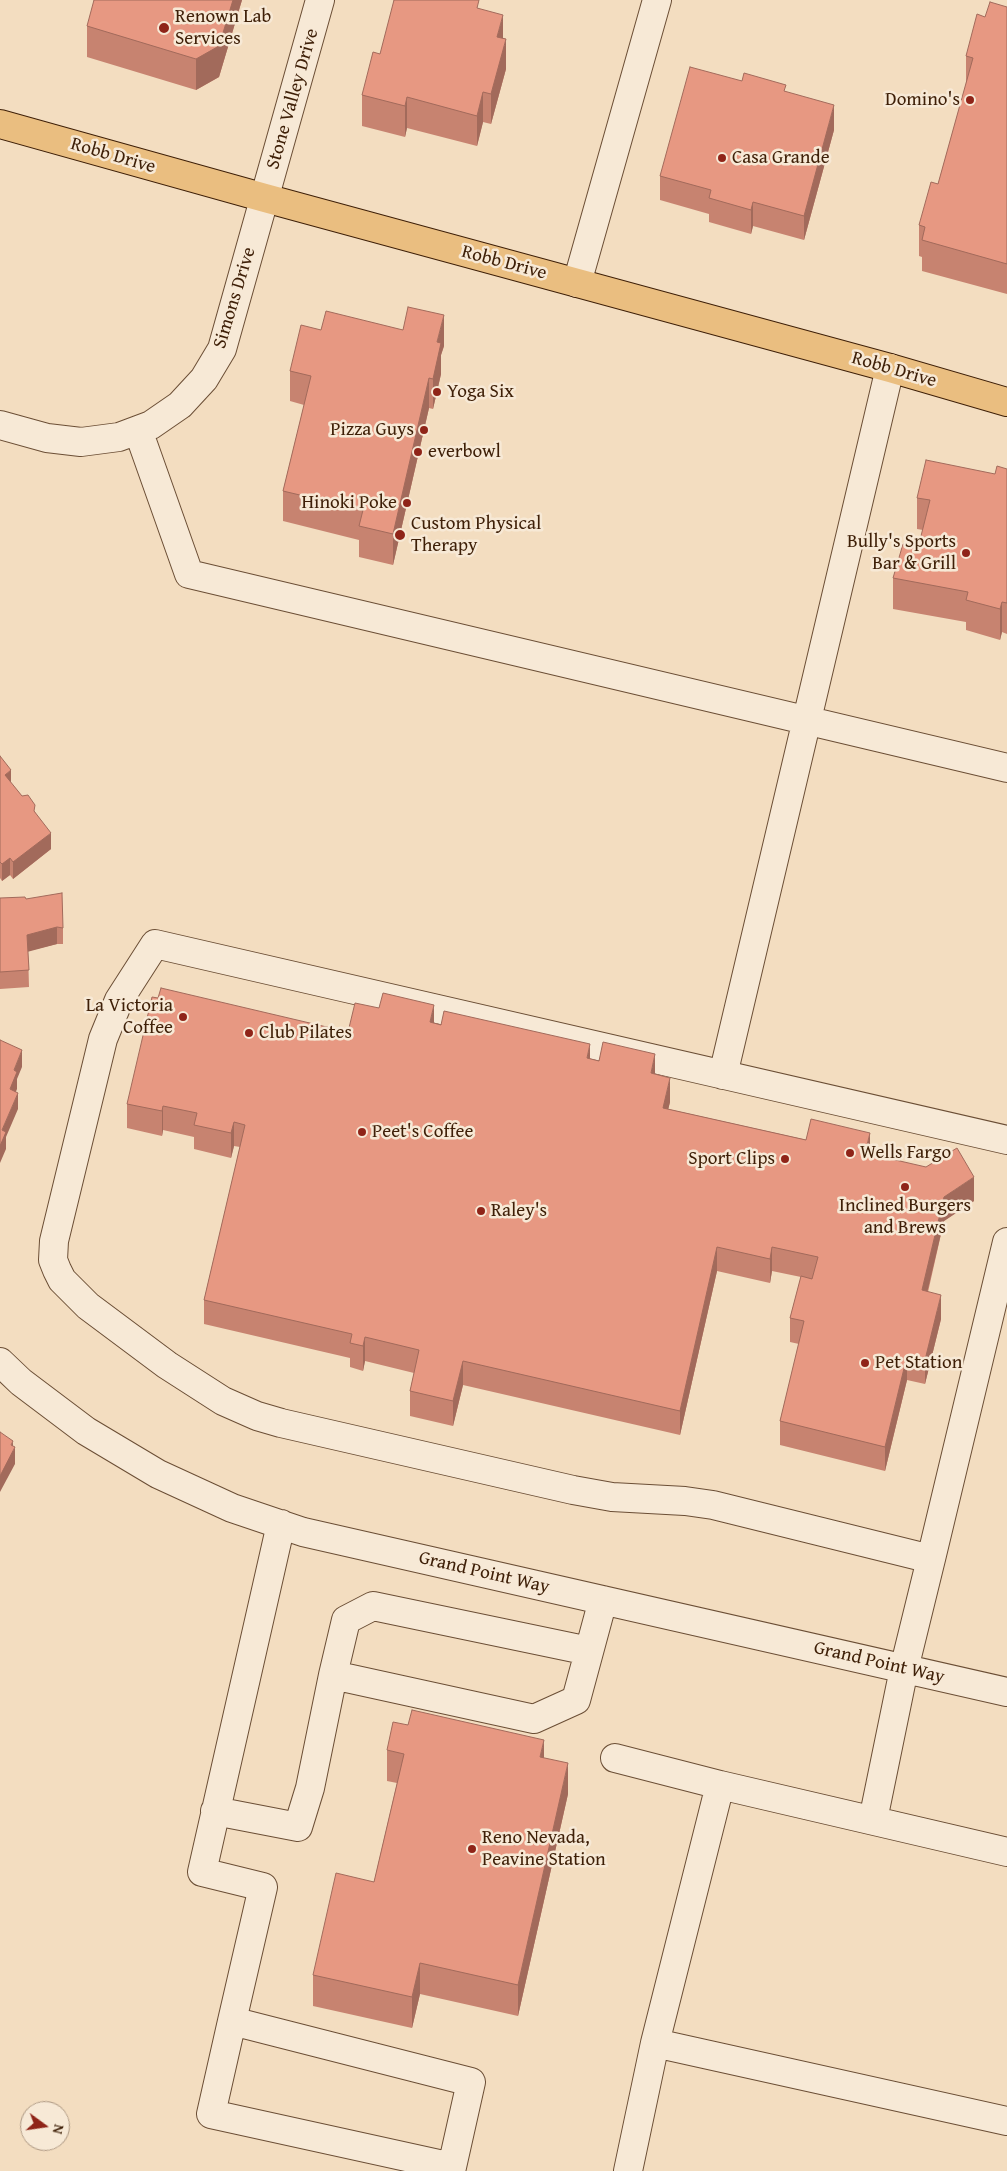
<!DOCTYPE html>
<style>
body{margin:0}
#map{position:relative;width:1007px;height:2171px;overflow:hidden;background:#f3ddc0;font-family:"Gentium Book Plus",serif}
canvas{display:block}
.north{position:absolute;left:20px;top:2101px;width:50px;height:50px;box-sizing:border-box;background:#f7e9d6;border:1px solid #ad9883;border-radius:50%;rotate:104deg;font-size:14px;font-weight:700;line-height:20px;text-align:center;color:#3e1f07}
.north::after{content:'';display:block;margin:auto;width:18px;height:22px;background:#8f2418;clip-path:polygon(50% 0,100% 100%,50% 72%,0 100%)}
</style>
<div id="map">
<canvas width="1007" height="2171"></canvas>
<div class="north">N</div>
</div>
<script>
const ctx = document.querySelector('canvas').getContext('2d');
ctx.lineJoin = 'round';
function poly(rows) {
  const path = new Path2D();
  for (const r of rows) {
    path.moveTo(r[0], r[1]);
    for (let i = 2; i < r.length; i += 2) path.lineTo(r[i], r[i + 1]);
  }
  return path;
}
function stroke(path, color, width, dash) {
  ctx.strokeStyle = color;
  ctx.lineWidth = width;
  ctx.lineCap = dash ? 'butt' : 'round';
  ctx.setLineDash(dash || []);
  ctx.stroke(path);
}
function paint(path, color) {
  ctx.fillStyle = color;
  ctx.fill(path, 'evenodd');
}
function label(font, color, halo, rows, align = 'center') {
  ctx.font = font + ' "Gentium Book Plus",serif';
  ctx.lineWidth = 5;
  ctx.setLineDash([]);
  ctx.textBaseline = 'middle';
  ctx.strokeStyle = halo;
  ctx.fillStyle = color;
  for (const [text, x, y, turn = 0] of rows) {
    ctx.save();
    ctx.translate(x, y);
    ctx.rotate((+turn || 0) * Math.PI / 180);
    ctx.textAlign = isNaN(turn) ? turn : align;
    if (halo) ctx.strokeText(text, 0, 0);
    ctx.fillText(text, 0, 0);
    ctx.restore();
  }
}
const minor = poly([
 [577,283,657,0],
 [0,425,47,438,81,442,119,437,151,425,180,405,204,379,222,349,320,0],
 [138,430,189,574,1007,768],
 [723,1075,890,368],
 [0,1362,21,1382,86,1431,158,1474,232,1508,303,1532,1007,1692],
 [931,1559,1007,1242],
 [333,1675,346,1620,373,1606,589,1651],
 [615,1758,720,1785],
 [215,1811,298,1827,310,1788,333,1675,534,1719,576,1700,603,1600],
 [873,1820,904,1669,931,1559,713,1505,685,1501,612,1497,573,1490,281,1423,257,1416,223,1401,167,1365,88,1306,62,1280,57,1270,53,1260,54,1241,103,1039,119,1000,155,944,1007,1140],
 [232,2021,471,2082,452,2167,211,2114,232,2021,263,1887,202,1872,281,1524],
 [655,2043,1007,2121],
 [628,2171,655,2043,720,1785,1007,1852]
]);
const major = poly([
 [0,124,265,198,890,368,1007,402]
]);
stroke(minor, '#6b4e35', 30);
stroke(major, '#3e1f07', 30);
stroke(minor, '#f7e9d6', 28);
stroke(major, '#eabe80', 28);
paint(poly([
 [242,0,219,77,196,90,87,57,87,26],
 [1007,7,1007,294,922,271,922,257,919,256,919,225,938,184,966,85,966,56,985,17],
 [479,9,503,38,506,69,491,124,483,122,477,146,407,128,405,137,362,126,362,95,380,54],
 [742,81,786,92,834,130,804,240,753,226,751,234,709,222,709,214,660,200,660,176],
 [321,330,403,330,444,346,441,355,441,374,437,392,433,409,429,408,393,565,359,557,359,540,283,521,283,491,304,405,290,401,290,371],
 [1007,469,1007,634,1002,632,1000,640,966,630,966,622,893,609,893,578,918,548,923,530,917,529,917,498,995,474],
 [0,756,11,783,35,812,51,849,13,879,10,875,2,881,0,878],
 [0,898,26,899,63,928,63,944,57,944,28,951,29,987,0,989],
 [158,998,348,1032,379,1008,434,1023,655,1074,670,1102,668,1109,870,1154,974,1201,944,1221,928,1292,941,1319,925,1384,907,1380,885,1471,780,1445,780,1421,799,1344,790,1342,790,1318,801,1277,772,1271,770,1283,717,1271,680,1435,463,1385,453,1426,410,1416,410,1391,414,1373,365,1361,363,1371,350,1367,350,1358,204,1324,204,1300,240,1147,234,1146,231,1158,194,1149,194,1137,163,1130,162,1136,127,1128,127,1104],
 [387,1750,544,1758,568,1794,518,2016,420,1994,412,2028,313,2006,313,1975,374,1882,397,1783,387,1781]
]), '#c78370');
paint(poly([
 [233,0,242,0,219,77,196,90,196,59],
 [503,15,503,46,497,37],
 [506,39,506,69,491,124,491,94],
 [483,92,483,122,477,146,477,116],
 [407,97,407,128,405,137,405,106],
 [834,105,834,130,804,240,804,216],
 [753,202,753,226,751,234,751,210],
 [444,315,444,346,441,355,441,374,433,409,433,379,437,342],
 [429,378,429,408,393,565,393,534],
 [1002,602,1002,632,1000,640,1000,609],
 [11,770,11,787,5,775],
 [51,833,51,849,13,879,13,862],
 [10,858,10,875,2,881,2,864],
 [57,927,57,944,27,952,27,935],
 [434,1005,434,1029,430,1022],
 [590,1044,590,1069,587,1058],
 [22,1050,22,1067,17,1079,17,1089,10,1106,10,1089,14,1070],
 [655,1054,655,1078,651,1073],
 [670,1078,670,1102,663,1132,663,1108],
 [18,1093,18,1109,6,1137,6,1149,0,1163,0,1146,2,1130],
 [163,1106,163,1130,162,1136,162,1111],
 [234,1122,234,1146,231,1158,231,1133],
 [870,1133,870,1157,865,1153],
 [974,1177,974,1201,944,1221,922,1314,922,1290,944,1197],
 [717,1247,717,1271,680,1435,680,1411],
 [772,1247,772,1271,770,1283,770,1259],
 [941,1295,941,1319,925,1384,925,1360],
 [365,1337,365,1361,363,1371,363,1346],
 [907,1356,907,1380,885,1471,885,1447],
 [463,1361,463,1385,453,1426,453,1401],
 [13,1441,13,1451,15,1447,15,1464,0,1492,0,1476],
 [544,1740,544,1771,540,1757],
 [568,1763,568,1794,518,2016,518,1985],
 [420,1963,420,1994,412,2028,412,1997]
]), '#a26a5b');
const building = poly([
 [94,0,233,0,219,46,196,59,87,26,94,0],
 [394,0,479,0,477,8,503,15,497,37,506,39,491,94,483,92,477,116,407,97,405,106,362,95,373,52,380,54,394,0],
 [990,2,1007,7,1007,264,922,240,925,227,919,225,931,182,938,184,973,58,966,56,977,14,985,17,990,2],
 [690,67,742,81,744,73,786,85,784,91,834,105,804,216,753,202,751,210,709,198,711,190,660,176,690,67],
 [408,307,444,315,437,342,441,343,433,379,429,378,393,534,359,526,363,510,283,491,311,376,290,371,301,325,321,330,326,311,403,330,408,307],
 [926,460,995,474,997,466,1007,469,1007,603,1002,602,1000,609,966,600,968,592,893,578,903,544,918,548,930,500,917,498,926,460],
 [0,756,11,770,5,775,22,796,28,795,35,805,34,811,51,833,13,862,10,858,2,864,0,862,0,756],
 [62,893,63,928,57,927,27,935,29,970,0,972,0,898,25,897,26,899,62,893],
 [161,988,348,1032,355,1003,379,1008,383,993,434,1005,430,1022,441,1025,444,1011,590,1044,587,1058,599,1061,603,1042,655,1054,651,1073,670,1078,663,1108,806,1140,811,1119,870,1133,865,1153,926,1167,957,1148,974,1177,944,1197,922,1290,941,1295,925,1360,907,1356,885,1447,780,1421,804,1321,790,1318,801,1276,812,1279,818,1257,772,1247,770,1259,717,1247,680,1411,463,1361,453,1401,410,1391,419,1350,365,1337,363,1346,350,1343,352,1334,204,1300,245,1125,234,1122,231,1133,194,1125,197,1113,163,1106,162,1111,127,1104,152,997,158,998,161,988],
 [0,1040,22,1050,14,1070,17,1072,10,1089,18,1093,2,1130,6,1132,0,1146,0,1040],
 [0,1432,13,1441,11,1445,15,1447,0,1476,0,1432],
 [412,1710,544,1740,540,1757,568,1763,518,1985,420,1963,412,1997,313,1975,336,1873,374,1882,404,1754,387,1750,393,1722,408,1725,412,1710]
]);
paint(building, '#e79882');
stroke(building, '#a26a5b', 1);
for (const [x, y, r, color] of [
 [164,28,6,"#8f2418"],
 [970,100,5,"#8f2418"],
 [722,158,5,"#8f2418"],
 [437,392,5,"#8f2418"],
 [424,430,5,"#8f2418"],
 [418,452,5,"#8f2418"],
 [407,503,5,"#8f2418"],
 [400,535,6,"#8f2418"],
 [966,553,5,"#8f2418"],
 [183,1017,5,"#8f2418"],
 [249,1033,5,"#8f2418"],
 [362,1132,5,"#8f2418"],
 [850,1153,5,"#8f2418"],
 [785,1159,5,"#8f2418"],
 [905,1187,5,"#8f2418"],
 [481,1211,5,"#8f2418"],
 [865,1363,5,"#8f2418"],
 [472,1849,5,"#8f2418"]
]) {
  const dot = new Path2D();
  dot.arc(x, y, r, 0, 2 * Math.PI);
  ctx.fillStyle = color;
  ctx.fill(dot);
  stroke(dot, '#f7e9d6', 2);
}
label('19px', '#3e1f07', '#f7e9d6', [
 ["Renown Lab",175,17],
 ["Services",175,39],
 ["Domino's",960,100,"right"],
 ["Casa Grande",732,158],
 ["Yoga Six",447,392],
 ["Pizza Guys",414,430,"right"],
 ["everbowl",428,452],
 ["Hinoki Poke",397,503,"right"],
 ["Custom Physical",411,524],
 ["Therapy",411,546],
 ["Bully's Sports",956,542,"right"],
 ["Bar & Grill",956,564,"right"],
 ["La Victoria",173,1006,"right"],
 ["Coffee",173,1028,"right"],
 ["Club Pilates",259,1033],
 ["Peet's Coffee",372,1132],
 ["Wells Fargo",860,1153],
 ["Sport Clips",775,1159,"right"],
 ["Inclined Burgers",905,1206,"center"],
 ["and Brews",905,1228,"center"],
 ["Raley's",491,1211],
 ["Pet Station",875,1363],
 ["Reno Nevada,",482,1838],
 ["Peavine Station",482,1860]
], 'left');
label('19px', '#3e1f07', '#f7e9d6', [
 ["Stone Valley Drive",293,99,-74],
 ["Robb Drive",113,156,16],
 ["Robb Drive",504,263,15],
 ["Simons Drive",235,298,-73],
 ["Robb Drive",894,370,16],
 ["Grand Point Way",484,1573,13],
 ["Grand Point Way",879,1663,13]
]);
</script>
